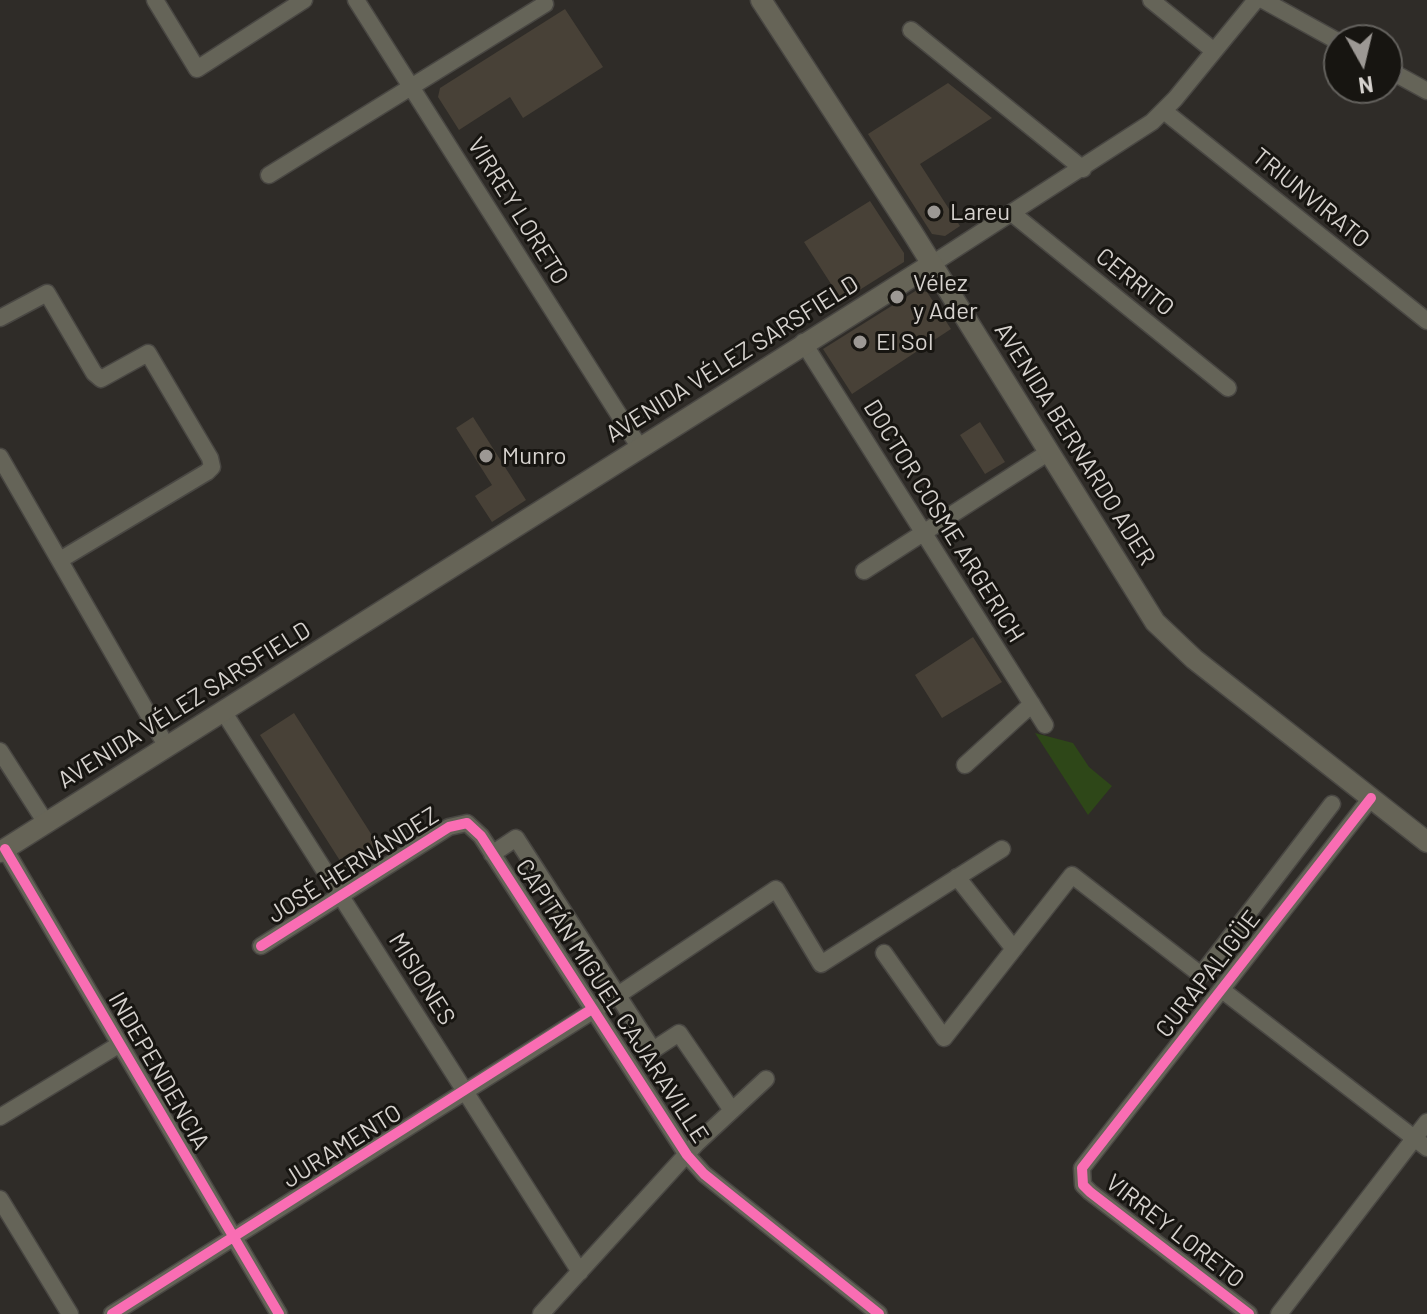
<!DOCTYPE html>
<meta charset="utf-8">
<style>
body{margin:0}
#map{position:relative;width:1427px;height:1314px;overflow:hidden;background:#2f2c28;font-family:Barlow,sans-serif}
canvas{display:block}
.north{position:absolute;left:1323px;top:24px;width:80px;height:80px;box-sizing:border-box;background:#171511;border:2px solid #63615d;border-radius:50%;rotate:172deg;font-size:22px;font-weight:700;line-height:32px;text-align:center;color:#d6d2ce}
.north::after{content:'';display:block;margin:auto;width:28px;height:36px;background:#9c9894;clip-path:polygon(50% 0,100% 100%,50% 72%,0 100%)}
</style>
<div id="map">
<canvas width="1427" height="1314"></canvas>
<div class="north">N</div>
</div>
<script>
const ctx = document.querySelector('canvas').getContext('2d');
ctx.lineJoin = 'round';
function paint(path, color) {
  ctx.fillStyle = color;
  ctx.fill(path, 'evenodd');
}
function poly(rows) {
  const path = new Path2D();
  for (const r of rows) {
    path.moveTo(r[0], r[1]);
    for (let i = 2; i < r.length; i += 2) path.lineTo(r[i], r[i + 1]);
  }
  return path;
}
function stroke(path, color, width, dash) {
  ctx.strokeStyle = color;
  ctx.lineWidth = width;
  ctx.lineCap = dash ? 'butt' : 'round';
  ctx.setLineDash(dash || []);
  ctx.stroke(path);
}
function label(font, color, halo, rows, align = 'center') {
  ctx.font = font + ' Barlow,sans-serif';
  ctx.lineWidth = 6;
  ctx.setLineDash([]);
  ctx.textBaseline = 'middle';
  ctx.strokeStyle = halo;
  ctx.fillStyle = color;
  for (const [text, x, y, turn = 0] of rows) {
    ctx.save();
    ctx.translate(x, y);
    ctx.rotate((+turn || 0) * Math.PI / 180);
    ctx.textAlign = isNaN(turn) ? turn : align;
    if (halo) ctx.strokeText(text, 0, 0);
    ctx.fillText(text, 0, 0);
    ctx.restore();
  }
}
paint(poly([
 [1035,733,1073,743,1089,767,1112,786,1088,815]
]), '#2e4718');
paint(poly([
 [565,9,603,67,523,118,510,97,459,130,438,97,440,88],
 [948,83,992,118,920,164,960,226,945,236,932,234,868,134],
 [870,201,904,253,904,262,842,301,804,242],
 [917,290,927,292,951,329,852,394,823,349],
 [473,417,526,500,492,522,475,496,492,485,456,428],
 [980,422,1005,462,985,474,960,435],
 [973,637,1002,682,942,718,915,675],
 [294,713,382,851,353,869,344,867,260,735]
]), '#484137');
const minor = poly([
 [155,0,197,69,304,0],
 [356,0,640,448],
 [1151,0,1214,51],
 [1263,0,1339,42],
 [911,30,1083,169],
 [1387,69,1427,91],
 [1164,111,1427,321],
 [269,175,545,4],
 [1013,214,1228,388],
 [932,264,1152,122,1175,99,1256,0],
 [0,318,47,293,94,373,101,379,148,353,210,458,212,467,207,472,60,560],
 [803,342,1045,725],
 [0,457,167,747],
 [864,571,1049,452],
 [223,711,580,1272],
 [0,751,46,823],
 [965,765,1032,704],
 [5,849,279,1314],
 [492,854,516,838,653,1050,679,1033,731,1109],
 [957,877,1014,949],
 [261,946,449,827,467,823,481,836,687,1155,704,1174,879,1314],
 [884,953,944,1038,1072,875,1201,975,1332,804],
 [1222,990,1427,1148],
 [0,1117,120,1044],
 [0,1199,70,1314],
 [112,1314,618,995,776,889,821,964,1002,849],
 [541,1314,696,1144,766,1079],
 [1249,1314,1090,1192,1083,1185,1082,1168,1371,798],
 [1279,1314,1427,1122]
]);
const major = poly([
 [761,0,912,232,1155,622,1194,659,1427,842],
 [0,852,932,264]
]);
stroke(minor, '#494743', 19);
stroke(major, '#494743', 23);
stroke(minor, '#656458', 16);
stroke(major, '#666457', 20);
stroke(poly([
 [5,849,279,1314],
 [261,946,449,827,467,823,481,836,687,1155,704,1174,879,1314],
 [112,1314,592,1009],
 [1249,1314,1090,1192,1083,1185,1082,1168,1371,798]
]), '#f96db3', 10);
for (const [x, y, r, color] of [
 [934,212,8,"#9c9894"],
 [897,297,8,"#9c9894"],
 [860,342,8,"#9c9894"],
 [486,456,8,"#9c9894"]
]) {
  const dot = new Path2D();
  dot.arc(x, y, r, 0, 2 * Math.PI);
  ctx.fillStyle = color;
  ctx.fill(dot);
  stroke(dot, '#171511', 3);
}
label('24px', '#d6d2ce', '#171511', [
 ["TRIUNVIRATO",1311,198,39],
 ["VIRREY LORETO",518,211,58],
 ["CERRITO",1135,282,39],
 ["AVENIDA VÉLEZ SARSFIELD",732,359,-32],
 ["AVENIDA BERNARDO ADER",1075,444,58],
 ["DOCTOR COSME ARGERICH",944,521,58],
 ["AVENIDA VÉLEZ SARSFIELD",184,705,-32],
 ["JOSÉ HERNÁNDEZ",353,865,-32],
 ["CURAPALIGÜE",1208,974,-52],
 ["MISIONES",422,979,58],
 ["CAPITÁN MIGUEL CAJARAVILLE",612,1001,57],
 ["INDEPENDENCIA",159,1071,60],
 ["JURAMENTO",342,1146,-32],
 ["VIRREY LORETO",1175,1231,38]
]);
label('24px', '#d6d2ce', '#171511', [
 ["Lareu",950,212],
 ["Vélez",913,283],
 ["y Ader",913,311],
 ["El Sol",876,342],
 ["Munro",502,456]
], 'left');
</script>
